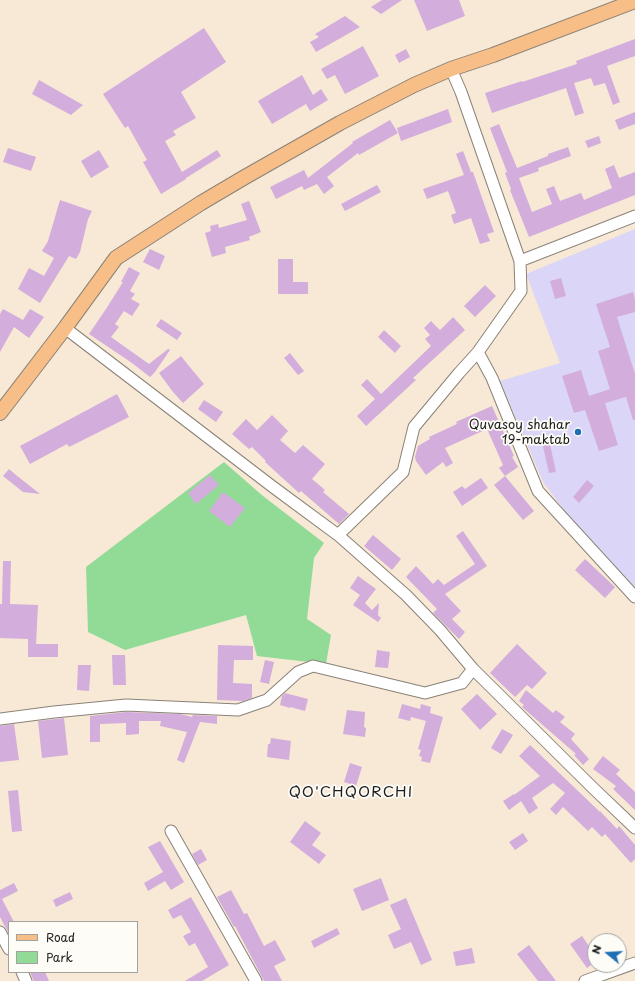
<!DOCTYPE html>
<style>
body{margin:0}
#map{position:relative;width:635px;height:981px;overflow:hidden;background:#f7e9d5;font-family:"Playpen Sans",sans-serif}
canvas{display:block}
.legend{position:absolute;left:8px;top:921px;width:130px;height:52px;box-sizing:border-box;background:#fdfcf7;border:1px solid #a3a29f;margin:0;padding:5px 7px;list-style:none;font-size:12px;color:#1c1c1c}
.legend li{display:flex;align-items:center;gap:8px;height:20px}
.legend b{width:20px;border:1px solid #a3a29f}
.north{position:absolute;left:587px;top:933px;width:40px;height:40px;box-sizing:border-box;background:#fdfcf7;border:1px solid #a3a29f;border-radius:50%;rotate:288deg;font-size:11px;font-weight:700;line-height:16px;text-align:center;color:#1c1c1c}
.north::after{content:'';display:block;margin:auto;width:14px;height:18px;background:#1f6fb2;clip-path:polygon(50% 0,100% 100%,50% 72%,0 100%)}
</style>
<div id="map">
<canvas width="635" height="981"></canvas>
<ul class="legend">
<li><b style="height:5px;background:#f7be88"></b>Road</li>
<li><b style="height:11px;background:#92db96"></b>Park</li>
</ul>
<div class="north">N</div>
</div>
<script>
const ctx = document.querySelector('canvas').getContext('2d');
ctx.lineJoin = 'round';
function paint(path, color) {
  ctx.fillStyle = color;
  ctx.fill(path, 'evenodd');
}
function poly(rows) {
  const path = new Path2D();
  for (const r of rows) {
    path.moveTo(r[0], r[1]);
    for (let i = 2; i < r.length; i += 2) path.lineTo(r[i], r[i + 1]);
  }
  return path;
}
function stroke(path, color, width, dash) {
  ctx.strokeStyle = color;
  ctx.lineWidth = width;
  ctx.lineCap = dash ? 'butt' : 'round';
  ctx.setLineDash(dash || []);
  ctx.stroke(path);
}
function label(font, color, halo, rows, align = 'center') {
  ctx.font = font + ' "Playpen Sans",sans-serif';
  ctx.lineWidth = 3.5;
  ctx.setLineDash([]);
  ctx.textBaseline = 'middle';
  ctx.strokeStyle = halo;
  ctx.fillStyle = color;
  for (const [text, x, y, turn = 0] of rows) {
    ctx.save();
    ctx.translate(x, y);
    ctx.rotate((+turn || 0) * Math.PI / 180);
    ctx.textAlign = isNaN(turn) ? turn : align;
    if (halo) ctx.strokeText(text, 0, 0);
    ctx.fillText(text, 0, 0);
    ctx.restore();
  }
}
paint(poly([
 [635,229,635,588,570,518,543,482,500,381,560,363,526,274]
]), '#dbd6f7');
paint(poly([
 [224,462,263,496,324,543,314,558,307,619,331,635,326,664,257,656,246,615,125,650,88,632,86,567]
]), '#92db96');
paint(poly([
 [382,0,402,0,381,14,371,7],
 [414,0,459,0,465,16,427,31],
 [345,16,360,27,316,52,310,42,319,37,315,34],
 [204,28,226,62,181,92,196,118,173,131,176,135,165,141,182,172,217,150,221,156,186,178,186,179,161,194,143,162,147,160,128,126,125,128,103,94],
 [635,39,635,56,607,66,620,102,613,105,605,83,594,86,591,78,574,83,584,113,575,116,566,88,492,113,485,93,522,81,522,82,577,64,576,61],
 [363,46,379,76,345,94,335,75,327,79,321,69],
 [406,49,410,57,399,63,395,55],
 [302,75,313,95,321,89,328,100,310,111,306,104,272,124,258,101],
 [39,80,83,105,71,115,32,94],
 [448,109,452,122,401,141,397,128],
 [635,112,635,124,619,130,615,120],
 [390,120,398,133,359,155,358,153,327,177,334,186,324,194,317,184,304,190,302,186,276,199,270,187,304,170,308,178,353,143,352,142],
 [499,124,517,168,548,156,548,154,568,147,571,156,538,168,539,171,519,178,532,212,552,204,546,189,554,186,560,201,581,193,584,200,612,188,605,169,614,165,619,178,635,172,635,195,529,237,510,190,511,189,505,173,507,172,490,128],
 [599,136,601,143,588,148,585,141],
 [8,148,36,157,31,171,3,162],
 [99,150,109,167,91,178,81,161],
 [463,151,471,172,473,172,494,232,487,234,490,241,480,244,471,218,454,224,451,215,456,213,448,191,427,199,423,189,464,175,456,154],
 [377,185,381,192,345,211,341,204],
 [60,200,92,211,88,219,80,252,76,259,69,256,40,303,18,289,29,268,44,276,54,258,42,251,48,241],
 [249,201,261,232,249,237,250,240,225,247,226,253,212,257,205,233,211,231,210,226,218,224,219,228,247,220,241,204],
 [150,249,165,256,159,270,143,262],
 [278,259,293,259,293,282,308,282,308,294,278,294],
 [129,267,140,273,130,291,135,294,131,299,140,304,132,316,124,311,115,324,119,327,111,337,149,364,168,349,170,350,155,372,150,377,132,363,89,334,106,309,123,282,121,282],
 [561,278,566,296,555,299,550,281],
 [485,285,496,296,475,317,464,306],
 [633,292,635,300,635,312,617,317,635,374,635,420,633,420,626,397,605,403,618,445,599,451,585,410,574,413,562,376,581,370,589,396,610,389,598,351,610,347,596,304],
 [3,309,23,320,30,309,44,317,29,338,14,327,0,352,0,314],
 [453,317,465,330,413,378,416,380,366,426,357,416,375,399,361,385,367,379,381,394,431,346,425,339,430,335,424,328,431,321,440,330],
 [161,319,182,333,177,340,156,326],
 [384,330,401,346,395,353,378,337],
 [290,353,304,371,298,375,284,358],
 [181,356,189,366,204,384,183,403,173,392,159,373],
 [117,394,129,417,69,447,67,444,30,464,20,446],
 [204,400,223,412,216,422,198,409],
 [492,406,514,456,512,457,518,467,505,476,499,468,503,465,487,429,445,448,453,463,446,467,443,462,426,475,416,461,415,457,418,446,430,439,429,437,457,424,456,422],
 [272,415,288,431,280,440,295,453,303,445,325,464,312,479,325,490,323,492,349,514,339,524,301,491,299,493,265,462,266,461,252,447,249,449,232,434,246,419,257,430],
 [549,440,556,472,549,473,542,442],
 [9,469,16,475,40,494,23,492,3,476],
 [210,475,219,485,196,504,188,493],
 [505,476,534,511,523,520,494,485],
 [481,478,488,488,462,506,453,492,462,486,465,489],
 [587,480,594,486,579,503,573,497],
 [223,492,245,508,230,527,209,511],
 [463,531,487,566,445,594,461,611,452,619,465,632,459,639,433,613,437,609,406,577,416,566,433,584,438,579,444,585,475,564,456,536],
 [373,535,401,559,392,570,364,546],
 [585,559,615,587,605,598,575,570],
 [3,561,11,561,10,604,38,605,36,644,58,644,58,657,28,657,28,639,0,638,0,604,2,604],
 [358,576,376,589,365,603,372,610,379,603,378,615,381,618,378,622,353,605,360,595,350,588],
 [517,644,547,673,532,689,527,685,515,697,490,673],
 [218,645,253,646,253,660,234,660,233,683,252,684,252,698,243,701,217,700],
 [377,650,390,652,388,668,375,667],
 [112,655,125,655,126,685,113,685],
 [265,660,274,662,269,684,260,682],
 [78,665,91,665,89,691,77,690],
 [526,690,553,713,556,710,565,717,560,722,575,734,571,739,589,759,583,765,574,755,576,754,522,707,524,705,519,701],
 [285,693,308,699,305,711,290,707,290,708,280,705,282,696],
 [477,694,497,714,480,730,461,709],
 [402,704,420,709,421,704,431,707,430,713,443,717,430,763,421,761,422,757,419,756,421,750,418,749,426,721,411,717,410,721,398,718],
 [347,710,365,712,364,727,366,728,365,737,343,734],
 [126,712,180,714,192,717,193,715,217,716,217,724,200,722,184,763,177,760,187,732,160,726,161,721,139,721,139,734,126,735,126,723,100,724,100,742,90,742,90,716],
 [64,718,68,755,42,758,38,721],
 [14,724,19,760,0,762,0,726],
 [502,729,513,735,501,754,491,748],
 [271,738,291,741,289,760,267,757,268,744,270,744],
 [530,745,600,812,600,811,617,829,619,826,635,845,635,859,631,863,605,834,602,837,592,827,588,831,563,807,556,815,550,809,565,793,553,783,532,798,538,808,529,814,521,801,509,810,503,801,514,794,514,795,540,776,519,756],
 [603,756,620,770,616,774,635,792,635,810,613,789,616,786,593,769],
 [350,763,362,767,356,786,344,782],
 [18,790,22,831,12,832,8,791],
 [305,821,321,833,312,845,326,855,319,864,290,842],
 [523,833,528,841,515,850,509,842],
 [160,841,184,882,171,890,165,881,148,891,144,883,163,872,148,847],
 [201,849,207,860,198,865,192,854],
 [381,878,389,900,362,911,353,889],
 [14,883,18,891,2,899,14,922,9,922,9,934,0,917,0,890],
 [231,890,244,914,247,913,264,946,275,940,286,960,274,966,282,981,264,981,235,926,234,927,217,897],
 [70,892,73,899,56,907,53,900],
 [191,897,229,965,202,981,185,981,208,967,195,943,189,946,183,936,191,932,181,915,173,919,168,910],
 [406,898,432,960,421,965,411,942,394,949,388,935,401,929,390,905],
 [337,928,340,934,314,948,311,941],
 [582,936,595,955,595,962,587,968,570,944],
 [529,945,556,981,538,981,517,954],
 [472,948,475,963,456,966,453,952],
 [30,972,45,972,49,981,34,981]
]), '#d3addc');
const minor = poly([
 [520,261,635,216],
 [65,328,273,487,338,535,406,595,440,630,473,669,593,788,635,828],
 [478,352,492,378,538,491,635,597],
 [338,535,403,472,414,427,459,373,478,352,521,291,520,261,461,92,451,69],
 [0,719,54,712,126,705,238,710,267,700,298,672,313,666,425,693,462,683,473,669],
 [171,831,256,981],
 [0,932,9,949],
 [22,972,26,981],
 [585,981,635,963]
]);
const major = poly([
 [0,413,65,328,116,258,201,203,245,177,340,123,414,85,451,69,493,55,635,1]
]);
stroke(minor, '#8a8278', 13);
stroke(major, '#8a8278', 16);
stroke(minor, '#fff', 11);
stroke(major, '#f7be88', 14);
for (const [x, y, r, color] of [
 [578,432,4,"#1f6fb2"]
]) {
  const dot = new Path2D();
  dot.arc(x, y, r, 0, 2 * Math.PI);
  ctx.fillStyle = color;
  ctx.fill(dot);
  stroke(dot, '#fdfcf7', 1.5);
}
label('13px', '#1c1c1c', '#fdfcf7', [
 ["Quvasoy shahar",570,425],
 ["19-maktab",570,440]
], 'right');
ctx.letterSpacing = '1px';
label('15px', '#1c1c1c', '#fdfcf7', [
 ["QO'CHQORCHI",351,793]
]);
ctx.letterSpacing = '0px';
</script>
